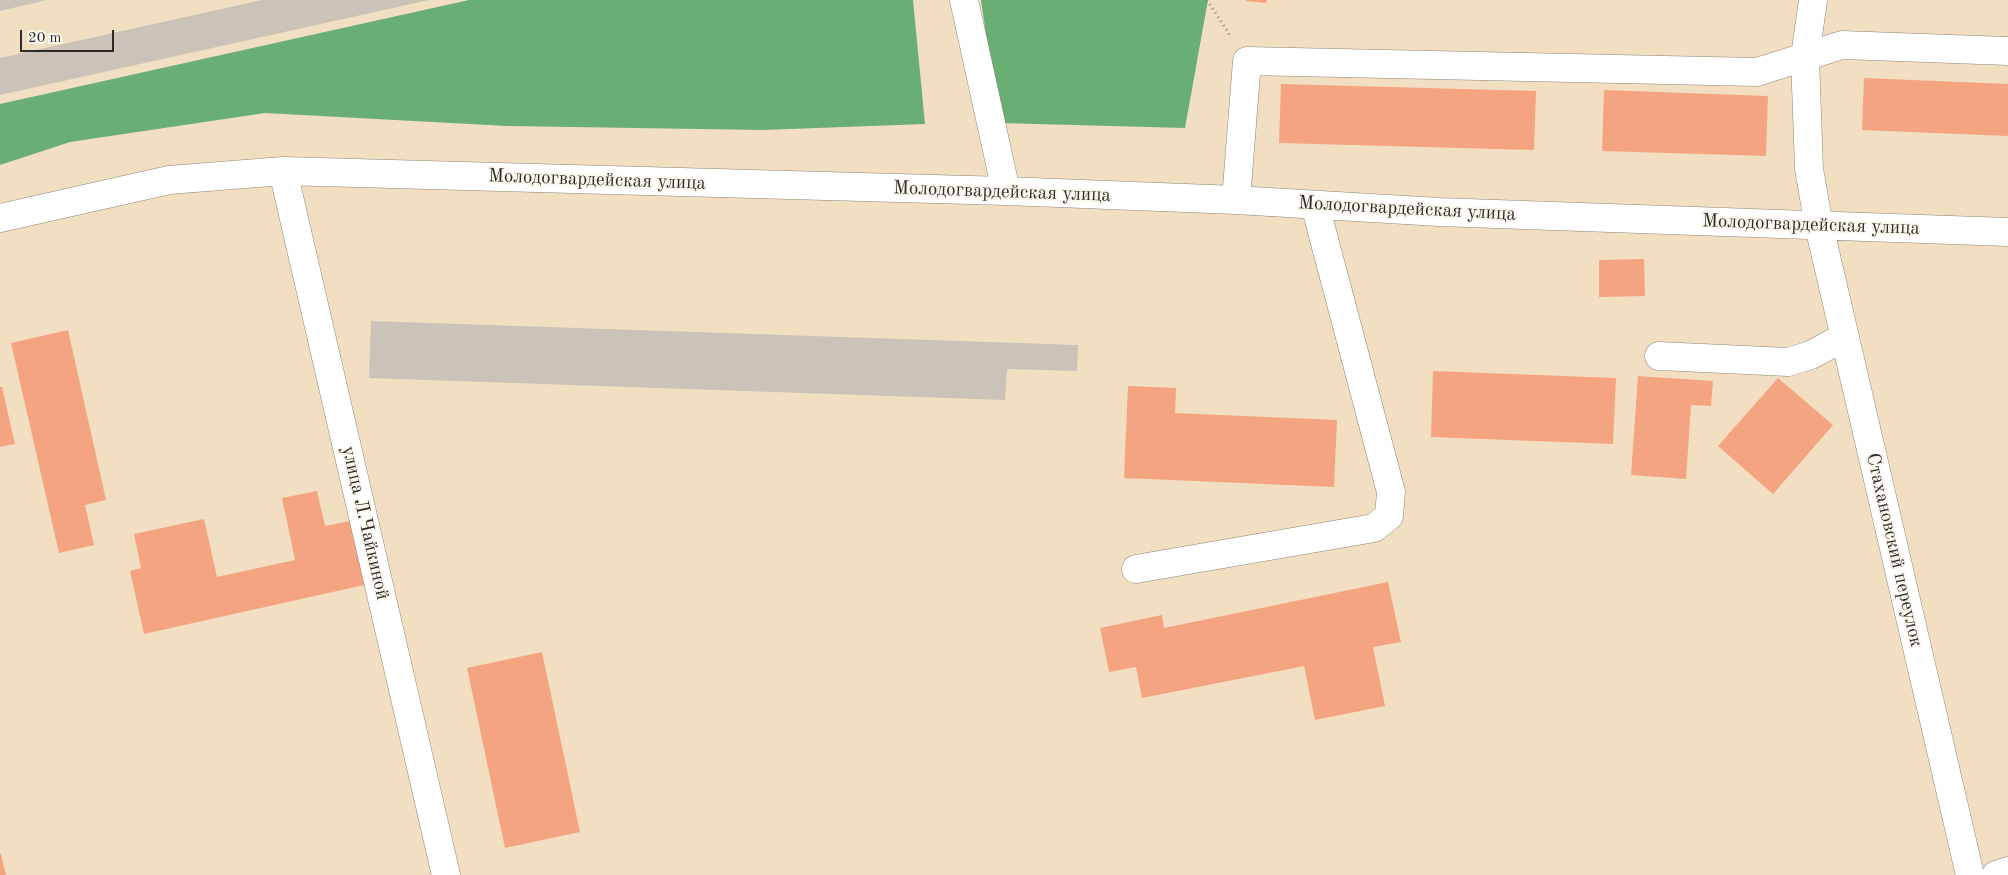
<!DOCTYPE html>
<meta charset="utf-8">
<style>
body{margin:0}
#map{position:relative;width:2008px;height:875px;overflow:hidden;background:#f2dfc1;font-family:"Old Standard TT",serif}
canvas{display:block}
.scale{position:absolute;left:20px;top:30px;width:94px;height:22px;box-sizing:border-box;border:2px solid #2b2b2b;border-top:0;padding-left:6px;font-size:15px;line-height:18px;white-space:nowrap;color:#2b2b2b;-webkit-text-stroke:4px #fbf7ec;paint-order:stroke}
</style>
<div id="map">
<canvas width="2008" height="875"></canvas>
<div class="scale">20 m</div>
</div>
<script>
const ctx = document.querySelector('canvas').getContext('2d');
ctx.lineJoin = 'round';
function paint(path, color) {
  ctx.fillStyle = color;
  ctx.fill(path, 'evenodd');
}
function poly(rows) {
  const path = new Path2D();
  for (const r of rows) {
    path.moveTo(r[0], r[1]);
    for (let i = 2; i < r.length; i += 2) path.lineTo(r[i], r[i + 1]);
  }
  return path;
}
function stroke(path, color, width, dash) {
  ctx.strokeStyle = color;
  ctx.lineWidth = width;
  ctx.lineCap = dash ? 'butt' : 'round';
  ctx.setLineDash(dash || []);
  ctx.stroke(path);
}
function label(font, color, halo, rows, align = 'center') {
  ctx.font = font + ' "Old Standard TT",serif';
  ctx.lineWidth = 4;
  ctx.setLineDash([]);
  ctx.textBaseline = 'middle';
  ctx.strokeStyle = halo;
  ctx.fillStyle = color;
  for (const [text, x, y, turn = 0] of rows) {
    ctx.save();
    ctx.translate(x, y);
    ctx.rotate((+turn || 0) * Math.PI / 180);
    ctx.textAlign = isNaN(turn) ? turn : align;
    if (halo) ctx.strokeText(text, 0, 0);
    ctx.fillText(text, 0, 0);
    ctx.restore();
  }
}
paint(poly([
 [0,0,47,0,0,11],
 [262,0,429,0,0,95,0,58],
 [371,321,1078,345,1077,371,1007,369,1005,400,369,378]
]), '#cbc3b8');
paint(poly([
 [469,0,913,0,925,124,763,130,507,126,265,113,70,142,0,165,0,104],
 [981,0,1208,0,1185,128,999,123]
]), '#69ae73');
paint(poly([
 [1246,0,1267,0,1266,3,1246,1],
 [1864,78,2008,84,2008,136,1862,130],
 [1281,84,1536,91,1534,150,1279,143],
 [1604,90,1768,96,1766,156,1602,151],
 [1644,259,1645,296,1599,297,1599,260],
 [68,330,106,500,85,505,94,545,59,553,11,343],
 [1433,371,1616,378,1613,444,1431,437],
 [1638,376,1713,381,1711,406,1691,405,1686,479,1631,475],
 [1778,378,1833,425,1773,494,1718,446],
 [1128,386,1176,388,1175,413,1337,420,1334,487,1124,478],
 [0,387,2,387,15,444,0,447],
 [317,491,325,526,350,521,364,585,144,634,130,571,141,568,134,534,204,519,217,577,295,560,282,498],
 [1388,582,1401,642,1373,647,1385,706,1315,720,1304,666,1142,698,1136,667,1109,672,1100,628,1162,615,1164,628],
 [542,652,580,832,505,848,467,668],
 [0,854,1,854,6,875,0,875]
]), '#f5a482');
const minor = poly([
 [964,0,1006,191],
 [1813,0,1805,57,1809,169,1819,226,1970,875],
 [283,171,446,875],
 [1236,200,1247,61,1757,72,1842,45,2008,51],
 [0,218,169,180,283,171,1006,191,1236,200,1439,212,2008,232],
 [1659,356,1788,362,1811,355,1844,337],
 [1136,569,1374,528,1389,516,1391,492,1315,205],
 [1996,875,2008,871]
]);
stroke(minor, '#8e8576', 29);
stroke(poly([
 [1207,0,1231,37]
]), '#8e8576', 3, [1, 4]);
stroke(minor, '#fff', 28);
label('19px', '#2b2b2b', '#fbf7ec', [
 ["Молодогвардейская улица",597,180,2],
 ["Молодогвардейская улица",1002,192,2],
 ["Молодогвардейская улица",1407,209,3],
 ["Молодогвардейская улица",1811,225,2],
 ["улица Л.Чайкиной",365,523,77],
 ["Стахановский переулок",1894,550,77]
]);
</script>
